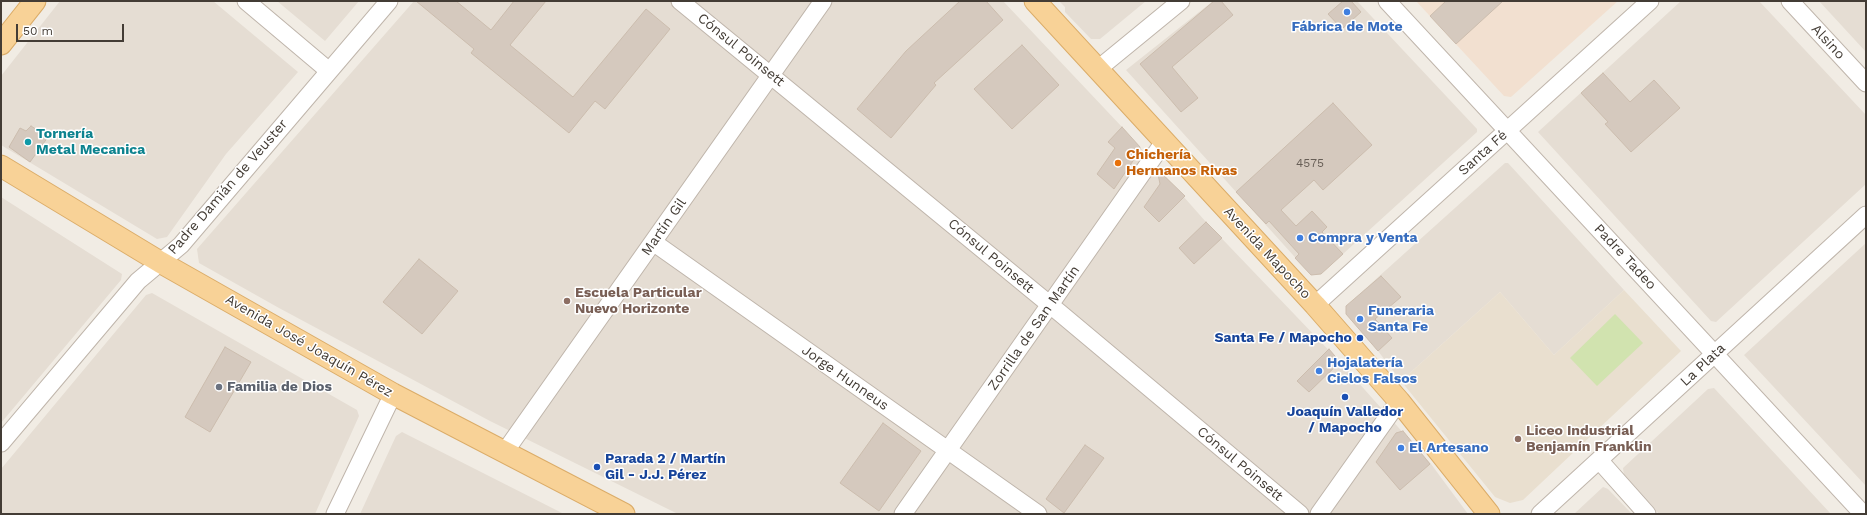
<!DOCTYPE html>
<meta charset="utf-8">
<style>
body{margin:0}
#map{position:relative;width:1867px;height:515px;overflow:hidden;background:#f1ece4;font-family:"Work Sans",sans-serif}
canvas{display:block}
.frame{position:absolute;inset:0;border:2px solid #433c35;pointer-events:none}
.scale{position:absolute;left:16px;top:24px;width:108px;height:18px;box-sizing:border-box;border:2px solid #433c35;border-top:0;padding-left:5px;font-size:12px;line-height:14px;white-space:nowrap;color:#433c35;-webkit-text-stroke:3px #fff;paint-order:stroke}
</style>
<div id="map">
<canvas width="1867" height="515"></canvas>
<div class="frame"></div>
<div class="scale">50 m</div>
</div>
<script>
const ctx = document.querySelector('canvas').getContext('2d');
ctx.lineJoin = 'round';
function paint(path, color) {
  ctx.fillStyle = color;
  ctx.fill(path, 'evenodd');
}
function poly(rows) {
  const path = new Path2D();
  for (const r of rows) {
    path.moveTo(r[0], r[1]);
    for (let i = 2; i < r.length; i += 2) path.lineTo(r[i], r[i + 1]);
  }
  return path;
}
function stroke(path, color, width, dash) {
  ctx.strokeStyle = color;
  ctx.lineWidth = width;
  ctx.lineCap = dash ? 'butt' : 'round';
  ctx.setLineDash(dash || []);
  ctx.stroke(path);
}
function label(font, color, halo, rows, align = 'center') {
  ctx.font = font + ' "Work Sans",sans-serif';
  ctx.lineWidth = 3;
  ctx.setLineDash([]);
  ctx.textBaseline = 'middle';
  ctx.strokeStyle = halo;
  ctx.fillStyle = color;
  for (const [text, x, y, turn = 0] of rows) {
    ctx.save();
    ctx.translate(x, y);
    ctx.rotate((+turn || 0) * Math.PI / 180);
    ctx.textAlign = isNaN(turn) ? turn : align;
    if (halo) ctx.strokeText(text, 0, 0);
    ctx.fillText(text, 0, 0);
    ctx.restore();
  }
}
paint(poly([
 [60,1,213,1,298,72,226,154,167,237,157,239,1,145,1,76],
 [277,1,359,1,325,41],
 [414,1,1003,1,1122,127,1206,222,1340,362,1431,464,1468,514,678,514,490,421,279,308,199,263,197,249],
 [1059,1,1146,1,1100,39,1091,39,1065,12,1065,7],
 [1213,1,1357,1,1477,129,1477,132,1321,274,1311,275,1126,70],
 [1681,1,1759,1,1866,115,1866,184,1716,322,1711,321,1538,132],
 [1819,1,1866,1,1866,52],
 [1505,163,1508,163,1624,290,1554,355,1500,292,1401,381,1378,351,1346,314,1346,306],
 [1,197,122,274,121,280,1,423],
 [1866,243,1866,486,1744,355],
 [152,293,357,410,359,416,315,514,1,514,1,469,146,295],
 [1714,388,1831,514,1659,514,1624,476,1623,468,1708,389],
 [402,432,564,514,360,514,396,436],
 [1603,487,1608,489,1632,514,1574,514]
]), '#e5ddd3');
paint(poly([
 [1416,1,1618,1,1511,97,1504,96]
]), '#f2e0d0');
paint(poly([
 [1624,290,1681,351,1523,500,1510,503,1495,497,1401,381,1500,292,1554,355]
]), '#e9dfcf');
paint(poly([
 [1615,314,1643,343,1597,386,1570,358]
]), '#d1e3af');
const building = poly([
 [416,1,456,1,491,30,514,1,546,1,510,45,573,97,646,9,670,29,605,109,595,101,569,133,471,53,474,49,416,1],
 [960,1,986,1,1003,20,934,83,936,85,891,138,857,109,906,51,960,1],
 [1214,1,1221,1,1233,15,1172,67,1198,98,1181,112,1140,64,1214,1],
 [1343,1,1351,1,1361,12,1342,29,1328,14,1343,1],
 [1446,1,1503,1,1456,44,1430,16,1446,1],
 [1022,45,1059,85,1012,129,974,89,1022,45],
 [1603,73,1630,102,1654,80,1680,108,1631,152,1605,124,1608,122,1581,93,1603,73],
 [1333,103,1372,145,1323,190,1314,180,1281,210,1296,226,1312,211,1327,227,1322,232,1343,254,1321,274,1311,275,1295,258,1299,254,1269,221,1266,224,1236,192,1333,103],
 [31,126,48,137,30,162,9,147,20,128,26,131,31,126],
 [1122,127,1140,147,1139,152,1114,189,1097,174,1115,148,1108,142,1122,127],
 [1157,169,1185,196,1159,222,1144,207,1160,184,1157,169],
 [1206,222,1222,238,1194,264,1179,248,1206,222],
 [419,259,458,291,422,334,383,302,419,259],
 [1381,276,1401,297,1375,319,1392,338,1378,351,1346,314,1346,306,1381,276],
 [225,347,251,362,210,432,185,417,225,347],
 [1329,349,1340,362,1309,392,1297,381,1329,349],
 [883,423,921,451,879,511,840,483,883,423],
 [1403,431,1430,464,1400,490,1376,462,1396,433,1403,431],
 [1085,445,1104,458,1064,513,1046,499,1085,445]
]);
paint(building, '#d5c9be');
stroke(building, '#ccbdae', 1);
const minor = poly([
 [246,1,329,71],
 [680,1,1060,313,1300,514],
 [1387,1,1863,514],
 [1790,1,1866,83],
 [1098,69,1181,1],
 [653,242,1038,514],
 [1315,305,1650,1],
 [1,443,138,281,181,245,389,1],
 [504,453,823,1],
 [1599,460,1647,514],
 [335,514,393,394],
 [903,514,1164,142],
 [1319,514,1399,401],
 [1540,514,1866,215]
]);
const major = poly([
 [1035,1,1315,305,1399,401,1489,514],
 [1,44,35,1],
 [1,166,160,262,393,394,624,514]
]);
stroke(minor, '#bfb5ab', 19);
stroke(major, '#dbac68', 23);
stroke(minor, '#fff', 17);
stroke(major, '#f8d297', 21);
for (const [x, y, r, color] of [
 [1347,12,4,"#3f7fe0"],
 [28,142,4,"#0f9aa8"],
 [1118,163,4,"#e8710a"],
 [1300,238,4,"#3f7fe0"],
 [567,301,4,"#8d6e63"],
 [1360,319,4,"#3f7fe0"],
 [1360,338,4,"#1a4fb4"],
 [1319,371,4,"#3f7fe0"],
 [219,387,4,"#6b7280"],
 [1345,397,4,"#1a4fb4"],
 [1518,439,4,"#8d6e63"],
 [1401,448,4,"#3f7fe0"],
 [597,467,4,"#1a4fb4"]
]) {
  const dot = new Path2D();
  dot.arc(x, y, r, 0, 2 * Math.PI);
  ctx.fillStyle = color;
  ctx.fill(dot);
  stroke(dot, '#fff', 1.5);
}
label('12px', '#685f57', null, [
 ["4575",1310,163]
]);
label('bold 14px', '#366cbe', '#fff', [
 ["Fábrica de Mote",1347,27,"center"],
 ["Compra y Venta",1308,238],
 ["Funeraria",1368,311],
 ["Santa Fe",1368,327],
 ["Hojalatería",1327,363],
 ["Cielos Falsos",1327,379],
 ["El Artesano",1409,448]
], 'left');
label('14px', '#433c35', '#fff', [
 ["Alsino",1828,42,47],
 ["Cónsul Poinsett",741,50,39],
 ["Santa Fé",1483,153,-42],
 ["Padre Damián de Veuster",228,187,-49],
 ["Martín Gil",664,227,-55],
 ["Avenida Mapocho",1267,253,47],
 ["Cónsul Poinsett",991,256,40],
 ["Padre Tadeo",1625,257,47],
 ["Zorrilla de San Martín",1034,328,-55],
 ["Avenida José Joaquín Pérez",309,346,30],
 ["La Plata",1703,365,-43],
 ["Jorge Hunneus",845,378,35],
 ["Cónsul Poinsett",1240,464,40]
]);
label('bold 14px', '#0d838f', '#fff', [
 ["Tornería",36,134],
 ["Metal Mecanica",36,150]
], 'left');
label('bold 14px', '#c56008', '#fff', [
 ["Chichería",1126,155],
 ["Hermanos Rivas",1126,171]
], 'left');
label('bold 14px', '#785e54', '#fff', [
 ["Escuela Particular",575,293],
 ["Nuevo Horizonte",575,309],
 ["Liceo Industrial",1526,431],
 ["Benjamín Franklin",1526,447]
], 'left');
label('bold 14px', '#164399', '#fff', [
 ["Santa Fe / Mapocho",1352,338],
 ["Joaquín Valledor",1345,412,"center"],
 ["/ Mapocho",1345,428,"center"],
 ["Parada 2 / Martín",605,459,"left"],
 ["Gil - J.J. Pérez",605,475,"left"]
], 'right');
label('bold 14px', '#5b616d', '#fff', [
 ["Familia de Dios",227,387]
], 'left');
</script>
